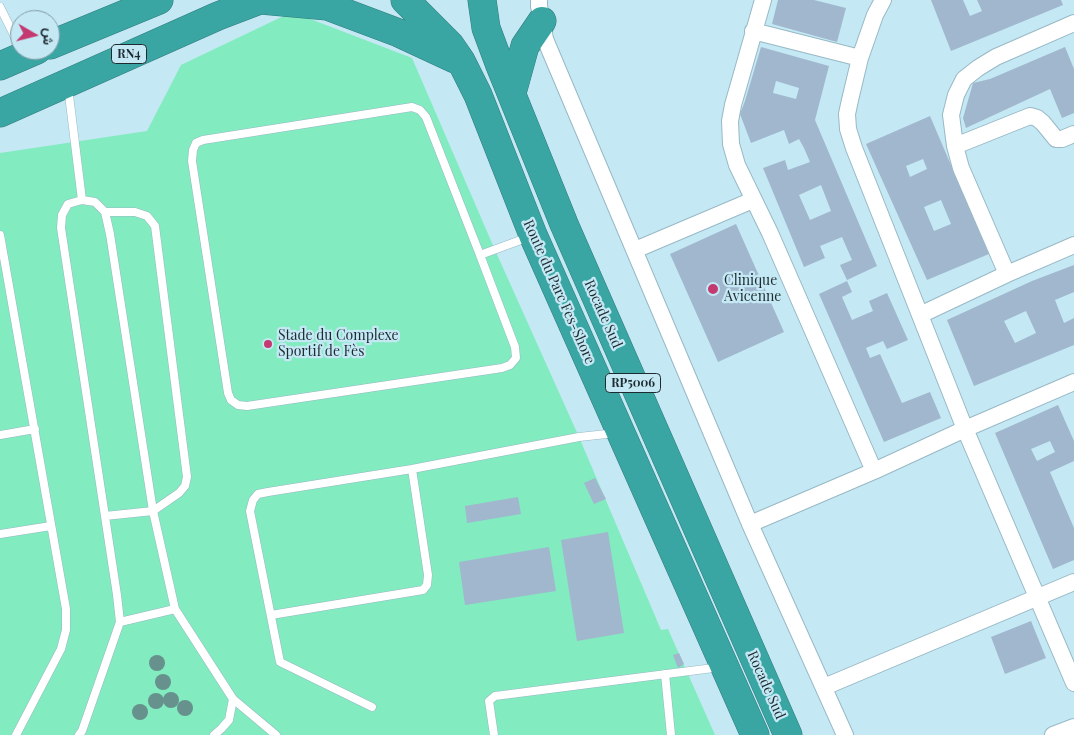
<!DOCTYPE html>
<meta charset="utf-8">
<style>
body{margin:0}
#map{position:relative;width:1074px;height:735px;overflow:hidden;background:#c4e8f4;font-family:"Playfair Display",Vazirmatn,serif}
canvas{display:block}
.north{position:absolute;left:10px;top:10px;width:50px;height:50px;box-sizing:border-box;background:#c4e8f4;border:1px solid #819ca6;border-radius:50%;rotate:98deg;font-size:14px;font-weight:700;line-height:20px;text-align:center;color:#1d2b30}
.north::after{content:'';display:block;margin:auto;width:18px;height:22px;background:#c43970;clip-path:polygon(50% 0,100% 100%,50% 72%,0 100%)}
</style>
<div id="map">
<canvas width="1074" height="735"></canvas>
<div class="north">ش</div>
</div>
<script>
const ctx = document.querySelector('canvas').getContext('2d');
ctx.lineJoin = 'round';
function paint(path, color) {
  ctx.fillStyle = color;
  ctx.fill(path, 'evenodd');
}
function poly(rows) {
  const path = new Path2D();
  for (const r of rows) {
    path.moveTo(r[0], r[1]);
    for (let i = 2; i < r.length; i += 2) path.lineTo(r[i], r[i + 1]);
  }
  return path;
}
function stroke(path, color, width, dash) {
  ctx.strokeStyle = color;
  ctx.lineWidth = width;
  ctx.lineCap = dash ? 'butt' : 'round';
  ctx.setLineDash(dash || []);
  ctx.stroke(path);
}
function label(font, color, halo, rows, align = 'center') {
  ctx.font = font + ' "Playfair Display",serif';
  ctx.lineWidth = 4.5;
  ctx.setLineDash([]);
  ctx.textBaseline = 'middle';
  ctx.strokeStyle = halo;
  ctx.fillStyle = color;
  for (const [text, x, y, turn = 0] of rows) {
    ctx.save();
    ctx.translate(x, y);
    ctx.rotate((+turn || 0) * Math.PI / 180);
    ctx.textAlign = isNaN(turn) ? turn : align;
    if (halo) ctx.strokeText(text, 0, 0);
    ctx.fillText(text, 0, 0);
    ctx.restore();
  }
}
paint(poly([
 [292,12,412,58,495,250,579,437,661,630,668,629,715,735,0,735,0,153,147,131,181,65]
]), '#82ebbf');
paint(poly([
 [778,0,814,0,846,8,837,42,772,24],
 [931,0,963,0,970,16,982,11,977,0,1061,0,1063,5,951,51],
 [761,47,829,66,815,120,877,266,847,280,840,265,852,260,842,237,820,246,825,258,804,267,763,168,785,160,788,170,810,162,804,148,799,139,789,144,784,130,751,143,740,114,745,101],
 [776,81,799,88,796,99,773,93],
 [821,185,831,211,810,220,799,195],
 [1065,47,1074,69,1074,113,1062,118,1050,89,966,128,963,118,973,83,990,79],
 [930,116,989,254,927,280,866,144],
 [923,159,927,169,910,177,906,166],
 [941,200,951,224,934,231,924,207],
 [736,224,784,332,718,362,670,254],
 [1074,265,1074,292,1055,300,1064,323,1074,318,1074,345,974,386,947,320,1032,281],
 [1026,311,1036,333,1015,343,1004,321],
 [847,281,852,292,842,297,852,320,873,311,869,301,887,293,908,340,887,349,883,341,866,348,870,358,880,354,902,403,930,392,941,418,884,442,819,294],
 [1058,405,1074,441,1074,461,1050,472,1074,528,1074,560,1053,569,995,433],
 [1050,441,1055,452,1037,461,1031,449],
 [595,478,606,499,594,504,584,483],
 [518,497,521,514,467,523,465,506],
 [608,532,624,633,577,641,561,540],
 [549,547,556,591,465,605,459,562],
 [1031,621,1046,658,1005,674,991,637],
 [679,653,684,664,678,668,673,655]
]), '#a1b7ce');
const lane = poly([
 [0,7,20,47],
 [68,87,82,200],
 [105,212,135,212,147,216,155,226,187,477,185,486,179,493,153,511,105,516],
 [0,235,66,609,66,630,61,649,16,735],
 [480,255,515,347,516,358,510,365,502,368,247,406,238,405,231,400,228,393,192,161,193,150,196,143,203,140,412,107,420,110,426,117,480,255,529,237],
 [0,435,35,429],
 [0,534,51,526],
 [271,615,423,590,427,585,428,575,412,469],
 [120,622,175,609],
 [665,674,671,735],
 [372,707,280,662,250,511,253,500,258,494,268,492,412,469,579,437,616,433],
 [79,735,82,731,120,622,117,595,61,228,62,215,68,204,82,200,95,202,105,212,110,234,153,511,175,609,233,699,276,735],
 [214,735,221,729,229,720,233,699],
 [494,735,489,701,495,696,721,667]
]);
const street = poly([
 [539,0,539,6,545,39,750,524,845,735],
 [763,0,733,105,730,121,731,144,737,165,770,233,874,471],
 [883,0,875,15,860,58,850,100,847,114,848,129,854,148,965,429,1074,683],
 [753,31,860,58],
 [955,146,1030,116,1037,118,1043,123,1056,139,1062,139,1074,134],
 [635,250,753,200],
 [1007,274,961,168,955,146,951,115,956,95,964,79,978,68,996,57,1074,23],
 [920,315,1007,274,1074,245],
 [750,524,874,471,965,429,1074,382],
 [824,687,1074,582],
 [1053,735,1074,727]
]);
const highway = poly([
 [261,0,327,6,399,33,455,59],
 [405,0,450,45,461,61,478,95,533,235,755,735],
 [482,0,486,28,499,63,564,224,788,735],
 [50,45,159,0],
 [0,66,37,50],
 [512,93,525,46,542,21],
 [0,113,218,16,260,0]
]);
stroke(lane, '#97b9c5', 9);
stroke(street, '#97b9c5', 18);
stroke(highway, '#307b7b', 29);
stroke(lane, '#fff', 8);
stroke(street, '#fff', 16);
stroke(highway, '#3aa6a3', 28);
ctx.fillStyle = '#66918d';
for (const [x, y] of [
 [157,663],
 [163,682],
 [171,700],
 [156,701],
 [185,708],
 [140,712]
]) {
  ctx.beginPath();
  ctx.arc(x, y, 8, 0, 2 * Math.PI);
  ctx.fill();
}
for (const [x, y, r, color] of [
 [713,289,6,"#c43970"],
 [268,344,5,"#c43970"]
]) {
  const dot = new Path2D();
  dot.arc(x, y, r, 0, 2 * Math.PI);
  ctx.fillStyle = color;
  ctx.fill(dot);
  stroke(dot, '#c4e8f4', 2);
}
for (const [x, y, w] of [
 [129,54,35],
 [633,383,55]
]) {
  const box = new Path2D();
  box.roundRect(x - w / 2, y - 9.5, w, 19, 4);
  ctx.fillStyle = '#c4e8f4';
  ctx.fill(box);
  stroke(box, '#1d2b30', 1);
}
label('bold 12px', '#1d2b30', null, [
 ["RN4",129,54],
 ["RP5006",633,383]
]);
label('14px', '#1d2b30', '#c4e8f4', [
 ["Clinique",724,281],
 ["Avicenne",724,297],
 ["Stade du Complexe",278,336],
 ["Sportif de Fès",278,352]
], 'left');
label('14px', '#1d2b30', '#c4e8f4', [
 ["Route du Parc Fes-Shore",559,292,66],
 ["Rocade Sud",603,314,66],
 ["Rocade Sud",766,685,66]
]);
</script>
